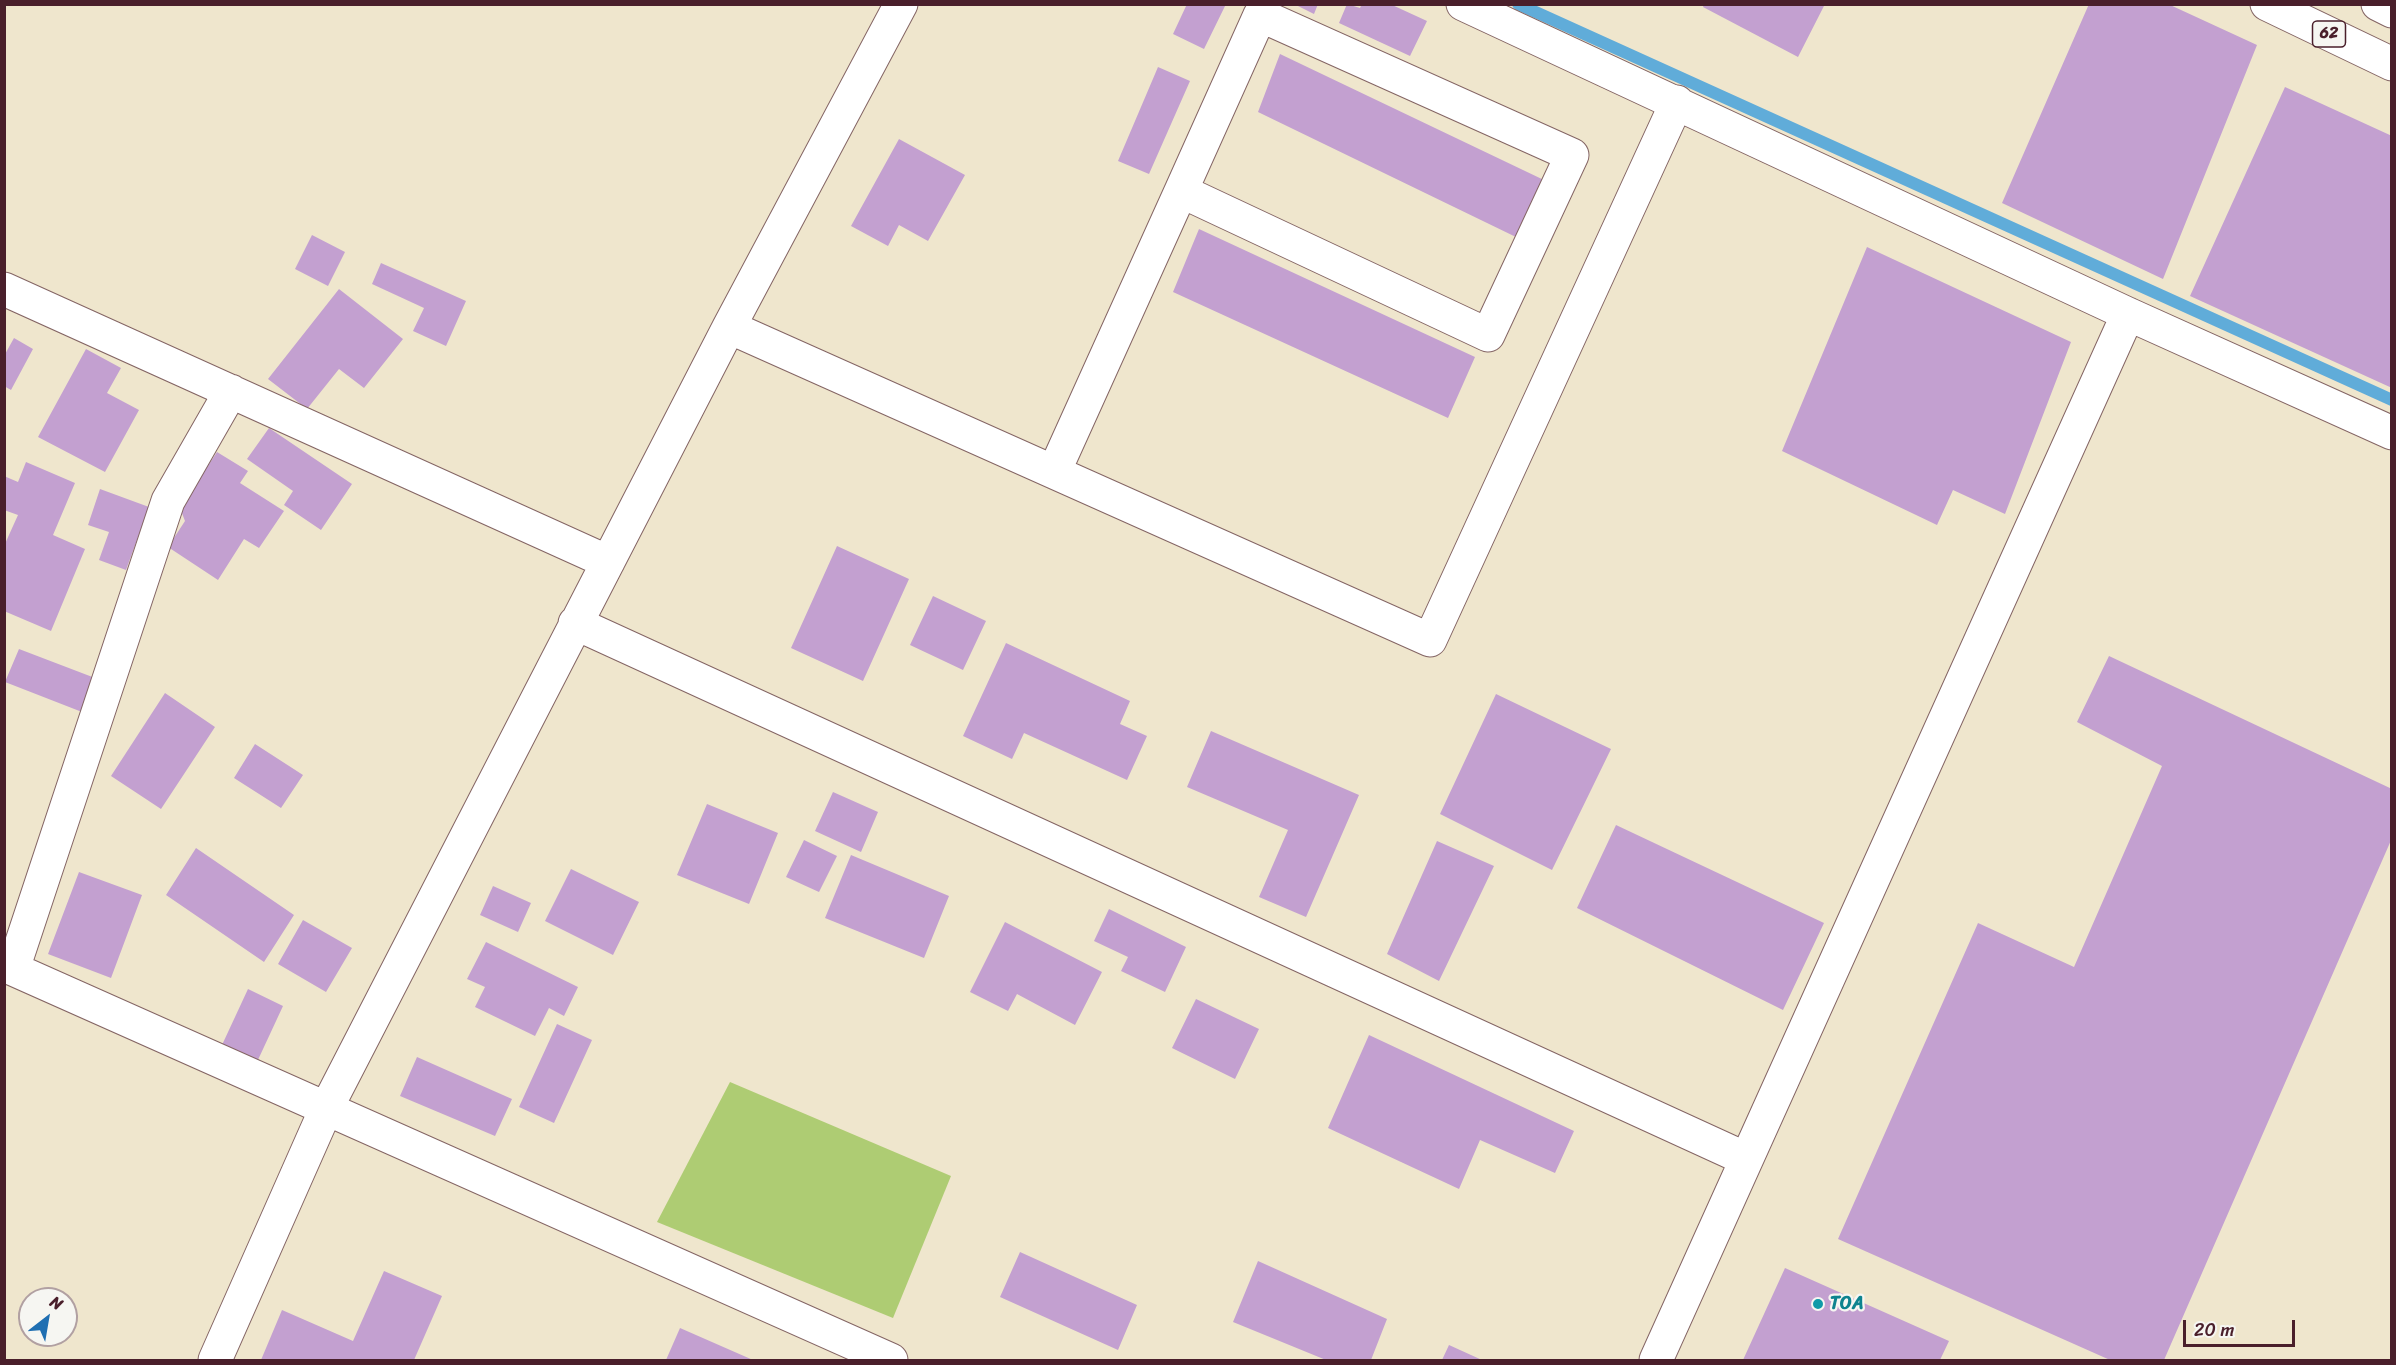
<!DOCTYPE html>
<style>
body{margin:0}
#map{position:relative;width:2396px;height:1365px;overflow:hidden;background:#efe6cd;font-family:Sriracha,sans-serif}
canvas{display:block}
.frame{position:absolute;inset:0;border:6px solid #4a1f2b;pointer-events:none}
.north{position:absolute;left:18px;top:1287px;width:60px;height:60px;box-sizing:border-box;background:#f6f6f2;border:2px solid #b1a0a2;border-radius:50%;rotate:31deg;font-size:16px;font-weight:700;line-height:24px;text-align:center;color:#4a1f2b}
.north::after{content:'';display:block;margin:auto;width:21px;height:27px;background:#1f6fb2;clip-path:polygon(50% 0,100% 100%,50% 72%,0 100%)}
.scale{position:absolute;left:2183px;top:1320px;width:112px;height:27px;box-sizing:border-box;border:3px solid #4a1f2b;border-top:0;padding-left:8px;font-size:18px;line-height:21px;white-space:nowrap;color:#4a1f2b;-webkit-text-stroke:4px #f6f6f2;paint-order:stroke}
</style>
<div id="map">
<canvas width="2396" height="1365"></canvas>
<div class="frame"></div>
<div class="north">N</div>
<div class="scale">20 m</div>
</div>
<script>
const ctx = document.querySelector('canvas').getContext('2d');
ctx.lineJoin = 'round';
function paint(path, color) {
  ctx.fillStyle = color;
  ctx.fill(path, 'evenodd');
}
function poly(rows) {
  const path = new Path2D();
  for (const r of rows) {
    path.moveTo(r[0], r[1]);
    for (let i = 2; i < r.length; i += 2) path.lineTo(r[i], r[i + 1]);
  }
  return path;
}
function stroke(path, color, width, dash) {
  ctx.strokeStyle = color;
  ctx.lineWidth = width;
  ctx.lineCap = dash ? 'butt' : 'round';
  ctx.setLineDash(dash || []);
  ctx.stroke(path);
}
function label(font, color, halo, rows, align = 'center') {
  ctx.font = font + ' Sriracha,sans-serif';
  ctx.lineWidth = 4.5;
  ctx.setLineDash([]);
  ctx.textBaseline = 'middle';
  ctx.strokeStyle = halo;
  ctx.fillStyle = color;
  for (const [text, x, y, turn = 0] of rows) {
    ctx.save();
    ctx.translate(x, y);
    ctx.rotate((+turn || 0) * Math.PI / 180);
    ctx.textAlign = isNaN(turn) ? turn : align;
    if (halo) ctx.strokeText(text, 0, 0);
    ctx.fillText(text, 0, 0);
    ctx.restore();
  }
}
paint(poly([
 [730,1082,951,1176,893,1318,657,1222]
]), '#aecc73');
stroke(poly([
 [1518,4,2392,400]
]), '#60acd9', 12);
paint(poly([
 [1187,4,1226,4,1204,49,1173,34],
 [1294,4,1318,4,1314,14],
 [1347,4,1360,8,1362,4,1390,4,1427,21,1410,56,1339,23],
 [1704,4,1825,4,1798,57,1703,7],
 [2089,4,2168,4,2257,45,2163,279,2002,203],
 [1280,54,1546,181,1518,238,1258,112],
 [1158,67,1190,81,1149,174,1118,161],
 [2285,87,2392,136,2392,388,2190,296],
 [899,139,965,175,928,241,899,225,888,246,851,226],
 [1199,229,1475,357,1448,418,1173,292],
 [312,235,345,252,328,286,295,269],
 [1867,247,2071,342,2005,514,1953,490,1937,525,1782,451],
 [381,263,466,301,446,346,413,331,424,308,372,284],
 [339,289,403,339,364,388,339,369,307,409,268,379],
 [14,338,33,349,11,390,4,386,4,356],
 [86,349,121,368,107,393,139,410,105,472,38,437],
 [269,428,352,484,321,530,284,505,293,491,247,459],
 [217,452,248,471,240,483,284,511,259,548,244,539,218,580,168,547,185,521,180,508],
 [26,462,75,483,53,535,85,549,51,631,4,611,4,546,18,515,4,510,4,476,18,482],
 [100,489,149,507,126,570,99,560,109,532,88,525],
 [837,546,909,579,863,681,791,648],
 [933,596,986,621,963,670,910,645],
 [1006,643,1130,701,1120,724,1147,736,1127,780,1024,733,1012,759,963,736],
 [19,649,95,678,82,712,5,682],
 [2109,656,2392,789,2392,838,2164,1360,2110,1360,1838,1239,1978,923,2074,967,2162,766,2077,722],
 [165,693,215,727,161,809,111,776],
 [1496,694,1611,749,1552,870,1440,814],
 [1211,731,1359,795,1306,917,1259,897,1288,830,1187,787],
 [255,744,303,775,281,808,234,778],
 [833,792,878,812,861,852,815,831],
 [707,804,778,833,749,904,677,875],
 [1616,825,1824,923,1783,1010,1577,908],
 [804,840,837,856,819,892,786,877],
 [1437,841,1494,866,1439,981,1387,954],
 [196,848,294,915,264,962,166,895],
 [851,855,949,896,924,958,825,918],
 [571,869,639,902,613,955,545,921],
 [79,872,142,895,111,978,48,954],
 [493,886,531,903,518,932,480,915],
 [1109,909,1186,947,1165,992,1121,971,1128,957,1094,941],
 [303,920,352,948,326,992,278,964],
 [1005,922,1102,972,1075,1025,1017,994,1008,1011,970,992],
 [486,942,578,987,564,1016,549,1008,535,1036,475,1007,485,987,467,979],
 [248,989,283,1006,257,1062,222,1045],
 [1196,999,1259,1029,1235,1079,1172,1048],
 [557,1024,592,1040,554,1123,519,1107],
 [1369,1035,1574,1131,1555,1173,1480,1140,1459,1189,1328,1128],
 [417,1057,512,1099,495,1136,400,1096],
 [1020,1252,1137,1305,1118,1350,1000,1297],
 [1258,1261,1387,1319,1371,1360,1326,1360,1233,1322],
 [1785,1268,1949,1341,1940,1360,1743,1360],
 [384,1271,442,1296,414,1360,261,1360,282,1310,353,1341],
 [680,1328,753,1360,666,1360],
 [1449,1345,1482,1360,1442,1360]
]), '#c3a0d0');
const minor = poly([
 [1463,4,2128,314,2392,433],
 [4,289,608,562],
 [729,327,1430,640,1677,102],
 [1054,472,1181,191,1260,15,1572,155,1488,335,1181,191],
 [575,623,1746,1159],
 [4,965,891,1360],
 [13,969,168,501,231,391],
 [215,1360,326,1109,729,327,901,4],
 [1656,1360,2128,314]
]);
const major = poly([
 [2267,4,2392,64],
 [2378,4,2392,11]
]);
stroke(minor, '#846564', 35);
stroke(major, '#846564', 35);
stroke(minor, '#fff', 33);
stroke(major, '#fff', 33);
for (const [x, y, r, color] of [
 [1818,1304,6,"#0f9aa8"]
]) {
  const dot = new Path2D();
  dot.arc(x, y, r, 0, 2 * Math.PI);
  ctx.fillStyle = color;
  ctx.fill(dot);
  stroke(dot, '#f6f6f2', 2);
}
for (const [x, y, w] of [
 [2329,34,33]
]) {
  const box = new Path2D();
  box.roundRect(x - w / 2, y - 13, w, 26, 4.5);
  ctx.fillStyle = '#f6f6f2';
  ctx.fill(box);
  stroke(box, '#4a1f2b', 1.5);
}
label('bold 16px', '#4a1f2b', null, [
 ["62",2329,34]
]);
label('bold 18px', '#0d838f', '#f6f6f2', [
 ["TOA",1830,1304]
], 'left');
</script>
